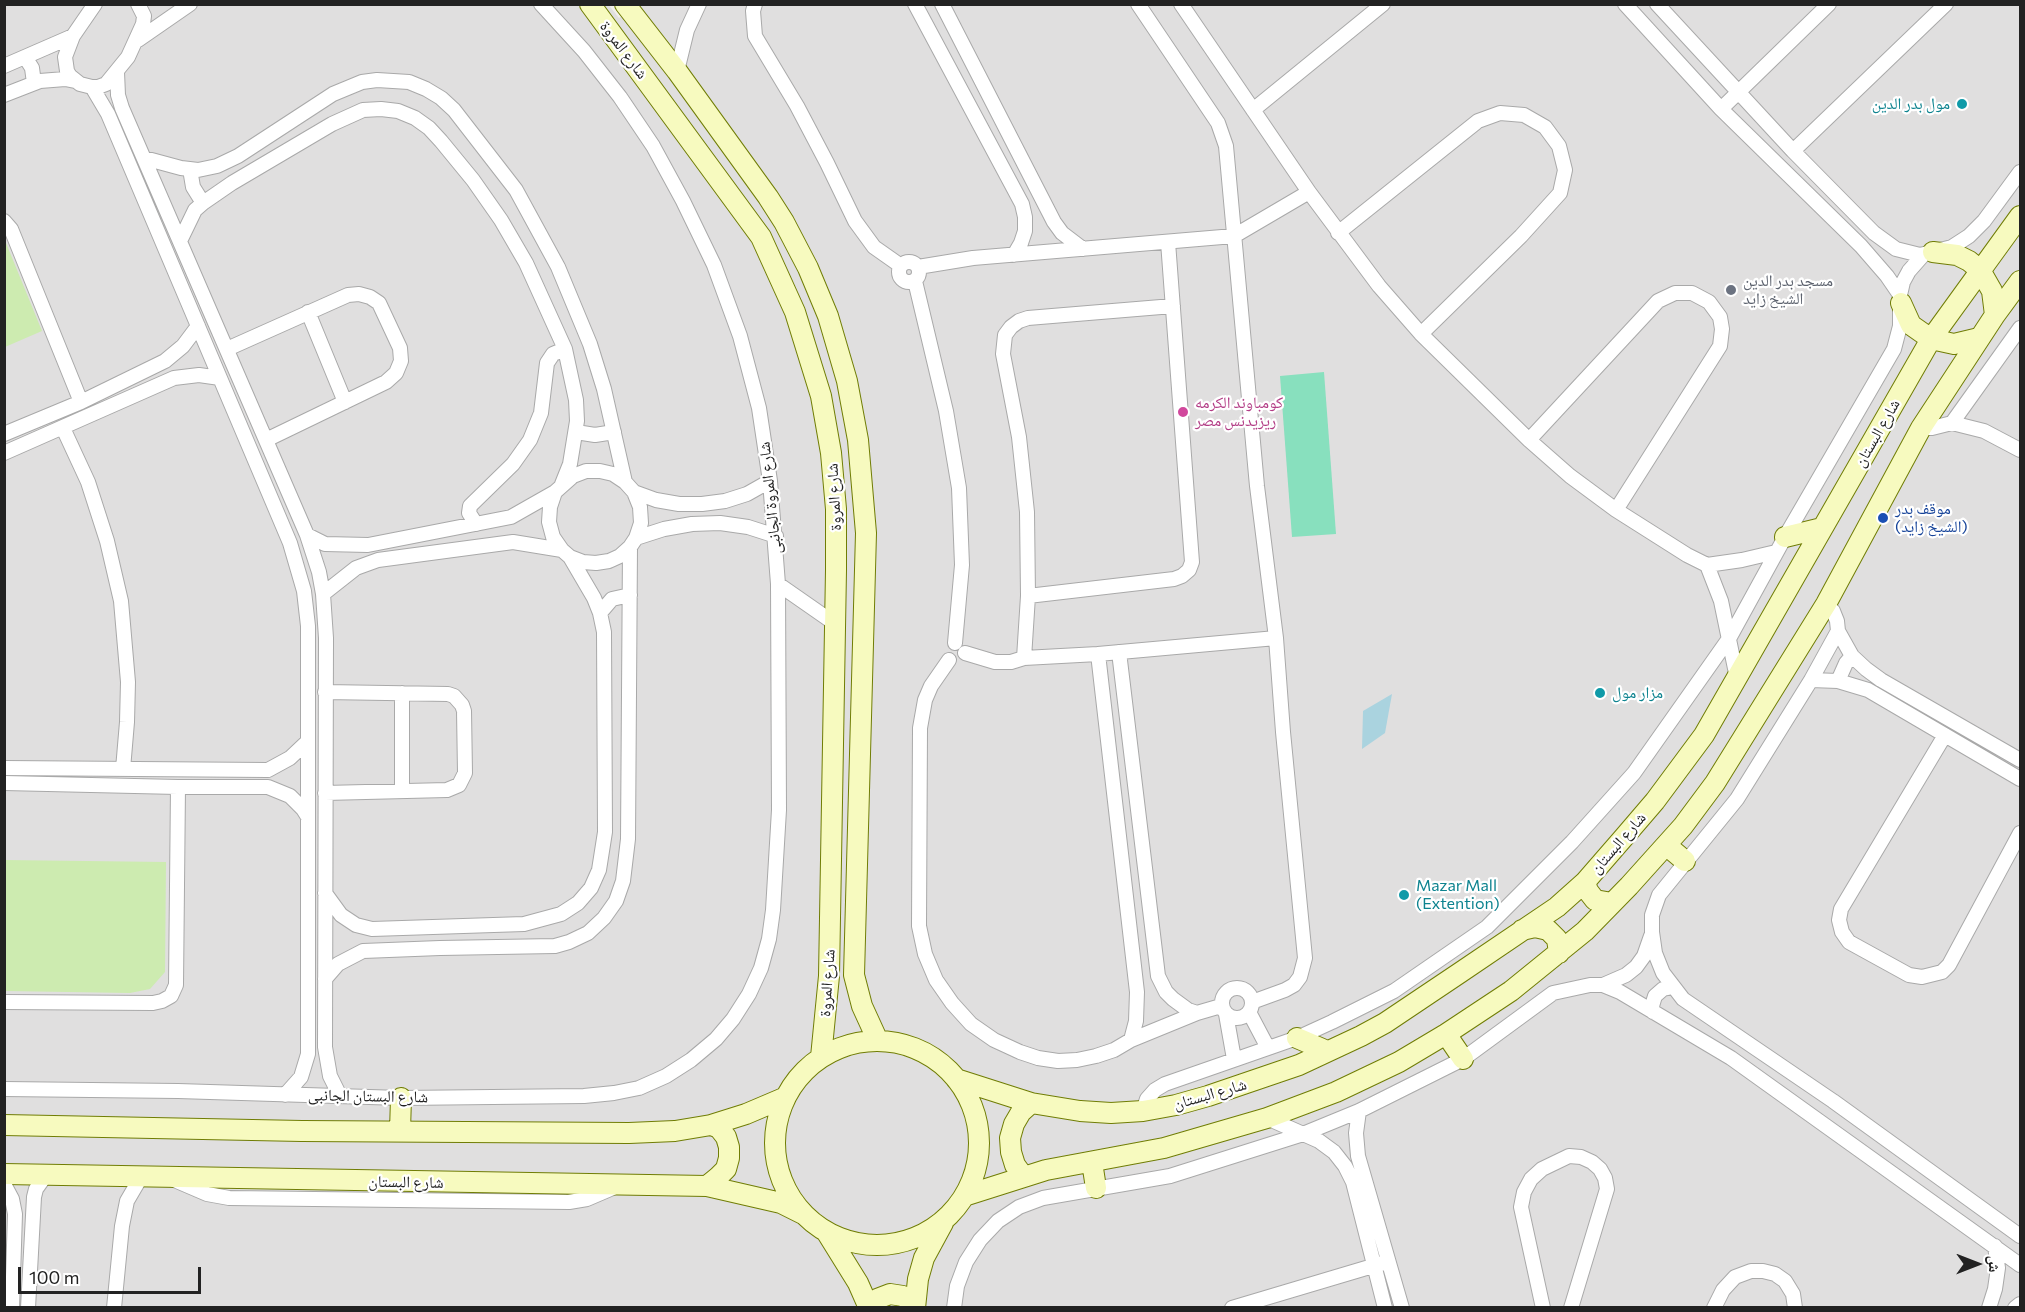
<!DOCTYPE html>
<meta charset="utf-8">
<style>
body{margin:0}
#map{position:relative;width:2025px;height:1312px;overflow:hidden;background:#f2efe9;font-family:Commissioner,"Noto Naskh Arabic",sans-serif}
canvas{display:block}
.frame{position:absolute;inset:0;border:6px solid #222;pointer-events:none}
.north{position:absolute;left:1947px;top:1234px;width:60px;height:60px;-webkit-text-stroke:4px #fff;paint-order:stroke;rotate:90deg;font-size:16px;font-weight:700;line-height:24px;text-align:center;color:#222}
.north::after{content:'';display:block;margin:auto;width:21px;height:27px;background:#222;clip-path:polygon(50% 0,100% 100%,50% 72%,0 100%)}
.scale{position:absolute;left:18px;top:1267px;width:183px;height:27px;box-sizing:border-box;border:3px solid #222;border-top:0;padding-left:8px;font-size:18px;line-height:21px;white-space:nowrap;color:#222;-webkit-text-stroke:4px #fff;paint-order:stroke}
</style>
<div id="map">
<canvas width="2025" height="1312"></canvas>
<div class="frame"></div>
<div class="north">ش</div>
<div class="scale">100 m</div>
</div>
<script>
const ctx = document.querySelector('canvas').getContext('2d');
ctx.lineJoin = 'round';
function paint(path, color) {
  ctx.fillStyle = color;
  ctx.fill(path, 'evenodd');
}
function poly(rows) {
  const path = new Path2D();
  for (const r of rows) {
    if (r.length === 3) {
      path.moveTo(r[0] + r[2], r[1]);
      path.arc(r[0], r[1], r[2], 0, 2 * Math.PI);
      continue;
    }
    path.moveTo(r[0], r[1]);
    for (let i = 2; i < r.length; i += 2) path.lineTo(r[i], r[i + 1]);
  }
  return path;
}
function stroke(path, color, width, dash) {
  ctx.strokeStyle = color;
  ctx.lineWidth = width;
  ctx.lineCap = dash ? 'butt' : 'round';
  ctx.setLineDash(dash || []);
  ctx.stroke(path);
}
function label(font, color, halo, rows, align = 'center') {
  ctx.font = font + ' Commissioner,"Noto Naskh Arabic",sans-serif';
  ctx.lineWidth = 4.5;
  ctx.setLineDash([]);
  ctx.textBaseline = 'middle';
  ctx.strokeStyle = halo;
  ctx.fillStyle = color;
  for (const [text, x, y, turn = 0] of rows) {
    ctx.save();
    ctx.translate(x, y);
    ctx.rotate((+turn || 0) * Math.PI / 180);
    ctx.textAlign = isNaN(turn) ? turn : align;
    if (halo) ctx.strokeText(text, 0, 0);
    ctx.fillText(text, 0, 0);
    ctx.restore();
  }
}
paint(poly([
 [608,4,619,18,637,4,2020,5,2020,1307,5,1307,4,5]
]), '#e0dfdf');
paint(poly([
 [4,238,42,331,5,347,4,347],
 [5,860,166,862,165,972,150,989,130,993,5,991]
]), '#cdebb0');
paint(poly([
 [1324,372,1336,534,1292,537,1280,376]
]), '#88e0be');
paint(poly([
 [1392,694,1385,733,1362,749,1363,711]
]), '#aad3df');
const street = poly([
 [95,4,73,36,65,57,67,71,70,76,80,84,92,87,98,87,106,84,128,57,143,24,144,16,138,4],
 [755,4,753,11,755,36,797,106,827,163,855,221,874,247,901,266],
 [915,4,1022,204,1025,217,1025,231,1021,243,1014,255],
 [942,4,1054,222,1062,233,1083,249],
 [1138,4,1218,123,1226,146,1257,486,1276,638,1283,732,1305,958,1300,977,1294,985,1285,990,1252,1002],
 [1181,4,1309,192,1379,286,1421,334,1529,440,1570,476,1616,510,1687,555,1707,565,1742,560,1776,552],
 [1625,4,1721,109,1861,246,1887,276,1900,295],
 [1657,4,1793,151,1874,233,1896,249,1920,255,1952,247,1969,236,1984,221,2020,172],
 [138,40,190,4],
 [25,57,32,68,34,83],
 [4,66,73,36],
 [677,71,687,30,699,4],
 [117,72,118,95,122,108,307,535,319,572,323,594,326,638,325,1047,330,1076,340,1096],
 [92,87,108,114,290,543,304,591,308,626,308,1054,301,1077,285,1095],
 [4,95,40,81,65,79,75,81],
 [1721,109,1829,4],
 [1253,110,1383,4],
 [1793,151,1946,4],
 [144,158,181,168,198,170,217,166,238,156,333,94,362,82,377,80,409,82,426,89,441,98,454,110,516,190,558,267,590,344,604,389,625,482],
 [190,169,193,187,203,203],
 [4,221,11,229,81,402],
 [1338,233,1478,121,1500,113,1524,115,1545,127,1559,146,1565,170,1560,193,1521,236,1421,334],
 [180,241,195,210,203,203,232,183,332,124,363,110,381,109,398,111,415,118,429,128,441,141,473,180,501,220,526,263,565,349,576,400,577,421,570,464,562,484],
 [909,272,10],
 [918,267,973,258,1234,236,1309,192],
 [915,281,946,411,959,488,962,565,955,643],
 [308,312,345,402],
 [227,349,348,295,359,294,370,297,379,303,400,348,401,361,396,373,386,382,266,440],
 [1952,423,1984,431,2020,450],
 [63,428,88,482,107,541,121,601,128,682,127,722,123,769],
 [1921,428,1932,428,1952,423,2020,328],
 [576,432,595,435,614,432],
 [4,434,81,402,165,361,183,346,198,326],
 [1529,440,1658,301,1675,293,1692,293,1709,302,1720,317,1722,329,1720,346,1616,510],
 [4,453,174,378,199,375,220,378],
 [634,492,656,500,679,504,702,504,725,501,747,494,770,481],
 [476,524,469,513,470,506,513,464,530,440,541,413,547,363,553,354,565,349],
 [307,535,325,544,368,545,511,517,555,492],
 [636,538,641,523,640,507,634,492,625,482,613,474,600,471,586,471,573,476,555,492,550,507,549,522,553,537,562,550,570,557,583,562,596,563,609,561,620,556,630,547,636,538,664,529,692,524,720,523,748,527,776,536],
 [1707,565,1721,601,1737,678],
 [778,584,834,623],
 [323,594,356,568,378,560,513,542,562,550],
 [1028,596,1174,579,1182,576,1189,570,1192,562,1168,242],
 [1826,604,1833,611,1837,621,1838,631,1811,680,1737,799,1659,895,1652,915,1652,932,1655,953,1663,973,1683,999,1833,1101,2020,1236],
 [600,613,612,599,630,595],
 [1838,631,1852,656,1866,669,1881,680,2020,760],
 [1119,652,1158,976,1166,992,1173,999,1188,1010,1197,1013],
 [965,653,995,662,1011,662,1024,658,1098,654,1276,638],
 [1098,654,1137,992,1136,1021,1131,1040],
 [1024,658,1028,596,1027,512,1019,437,1003,354,1005,335,1011,327,1019,321,1028,318,1173,306],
 [949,660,931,686,925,700,920,728,919,926,925,954,936,980,952,1003,971,1024,994,1040,1020,1052,1038,1058,1058,1061,1077,1060,1096,1056,1114,1050,1131,1040,1197,1013,1221,1006],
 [1811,680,1838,681,1868,690,2020,779],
 [1838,681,1846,663,1852,656],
 [1945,735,1841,909,1839,920,1842,932,1849,942,1909,975,1922,977,1942,972,1949,965,2020,833],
 [4,768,268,770,290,758,308,741],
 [4,783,178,787,268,787,290,796,303,809,308,817],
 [402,791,402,693],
 [325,793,447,790,459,785,465,773,464,711,462,705,454,696,448,694,325,692],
 [325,893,341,915,356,925,372,929,524,924,561,914,578,903,591,888,599,870,605,832,604,632,600,613,594,598,570,557],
 [325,979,338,964,363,951,440,948,555,946,569,942,588,933,604,918,616,901,623,881,628,839,630,547],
 [1603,985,1626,975,1636,967,1644,956,1651,936],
 [1237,1003,15],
 [4,1002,153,1003,162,1001,171,996,176,985,178,787],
 [1249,1012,1268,1048],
 [1653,1012,1652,1006,1655,996,1663,989,1673,987],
 [1226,1014,1234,1059],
 [4,1089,178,1091,401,1098,584,1096,614,1093,639,1088,666,1076,691,1060,716,1039,733,1019,749,994,761,968,769,939,773,910,779,810,778,584,770,481,759,408,740,336,714,265,683,201,653,146,620,97,584,51,541,4],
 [1143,1111,1147,1099,1155,1090,1165,1084,1297,1038,1332,1022,1394,991,1487,927,1572,842,1634,773,1730,637,1785,537,1894,349,1900,326,1900,295,1903,282,1909,271,1924,254],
 [1359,1111,1356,1133,1358,1156,1402,1308],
 [1267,1118,1319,1141,1334,1152,1345,1166,1353,1182,1385,1308],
 [172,1179,207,1194,229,1198,569,1202,587,1199,615,1187],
 [4,1184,12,1199,15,1214,12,1308],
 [28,1308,34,1197,36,1189,46,1175],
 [114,1308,122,1226,127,1201,141,1177],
 [954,1308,957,1286,966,1262,980,1240,998,1221,1019,1207,1043,1198,1170,1176,1303,1134,1359,1111,1463,1059,1553,993,1590,985,1603,985,1620,992,1731,1058,2020,1265],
 [1232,1308,1383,1263],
 [1543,1308,1521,1207,1524,1192,1531,1179,1542,1169,1569,1156,1581,1157,1592,1162,1600,1169,1605,1178,1607,1189,1571,1308],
 [1714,1308,1723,1290,1735,1277,1751,1271,1763,1271,1775,1274,1785,1281,1793,1294,1795,1308],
 [1989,1308,1995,1289,1998,1268,1995,1246],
 [2015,1308,2020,1304]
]);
const secondary = poly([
 [590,4,761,237,795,312,821,396,831,453,836,509,836,570,829,976,821,1057],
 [625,4,677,71,768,197,784,222,808,268,828,316,847,381,858,440,866,533,854,975,862,1006,878,1041],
 [1933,252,1957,255,1969,261,1980,270,1992,291,1995,315],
 [1901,303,1911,325,1931,339,1954,344,1979,338],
 [1785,537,1822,528],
 [1666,845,1685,861],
 [1585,882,1588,891,1595,900,1612,903],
 [1522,930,1535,927,1548,930,1557,939,1559,953],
 [1446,1034,1463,1059],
 [1297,1038,1327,1051],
 [877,1143,102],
 [956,1079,1031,1103,1080,1111,1111,1113,1143,1111,1176,1105,1208,1096,1299,1065,1361,1036,1385,1023,1461,972,1557,907,1585,882,1625,836,1655,801,1704,735,1931,339,2020,216],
 [4,1125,302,1131,629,1133,675,1131,711,1125,746,1114,786,1097],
 [400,1131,401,1098],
 [1092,1162,1096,1188],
 [4,1174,707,1186,781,1203,803,1214],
 [1023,1176,1015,1165,1011,1152,1010,1138,1014,1124,1021,1112,1031,1103],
 [707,1186,718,1177,726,1169,729,1158,729,1147,726,1137,719,1128,711,1125],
 [964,1196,1046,1170,1164,1148,1267,1118,1336,1092,1399,1062,1446,1034,1511,991,1585,931,1629,886,1683,826,1715,783,1826,604,1921,428,1995,315,2020,281],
 [827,1233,858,1283,869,1308],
 [872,1308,877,1299,890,1294,903,1296,914,1304],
 [915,1308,918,1279,924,1258,943,1223]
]);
stroke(street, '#a9a9a9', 16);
stroke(secondary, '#707d05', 22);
stroke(street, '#fff', 14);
stroke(secondary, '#f7fabf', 20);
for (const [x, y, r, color] of [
 [1962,104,6,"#0f9aa8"],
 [1731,290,6,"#6b7280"],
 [1183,412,6,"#d1479c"],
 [1883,518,6,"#1a4fb4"],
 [1600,693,6,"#0f9aa8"],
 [1404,895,6,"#0f9aa8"]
]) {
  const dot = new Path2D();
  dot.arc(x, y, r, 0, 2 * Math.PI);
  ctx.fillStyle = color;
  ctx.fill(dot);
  stroke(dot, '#fff', 2);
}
label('16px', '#222', '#fff', [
 ["شارع المروة",624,50,53],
 ["شارع البستان",1877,433,-60],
 ["شارع المروة",834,497,-93],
 ["شارع المروة الجانبى",770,498,-96],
 ["شارع البستان",1618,843,-49],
 ["شارع المروة",827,983,-86],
 ["شارع البستان",1210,1094,-16],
 ["شارع البستان الجانبى",368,1096,1],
 ["شارع البستان",406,1182,1]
]);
label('16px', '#0d838f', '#fff', [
 ["مول بدر الدين",1950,104,"right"],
 ["مزار مول",1612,693],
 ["Mazar Mall",1416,886],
 ["(Extention)",1416,904]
], 'left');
label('16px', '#5b616d', '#fff', [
 ["مسجد بدر الدين",1743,281],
 ["الشيخ زايد",1743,299]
], 'left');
label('16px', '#b23c85', '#fff', [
 ["كومباوند الكرمه",1195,403],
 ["ريزيدنس مصر",1195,421]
], 'left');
label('16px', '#164399', '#fff', [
 ["موقف بدر",1895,509],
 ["(الشيخ زايد)",1895,527]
], 'left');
</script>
